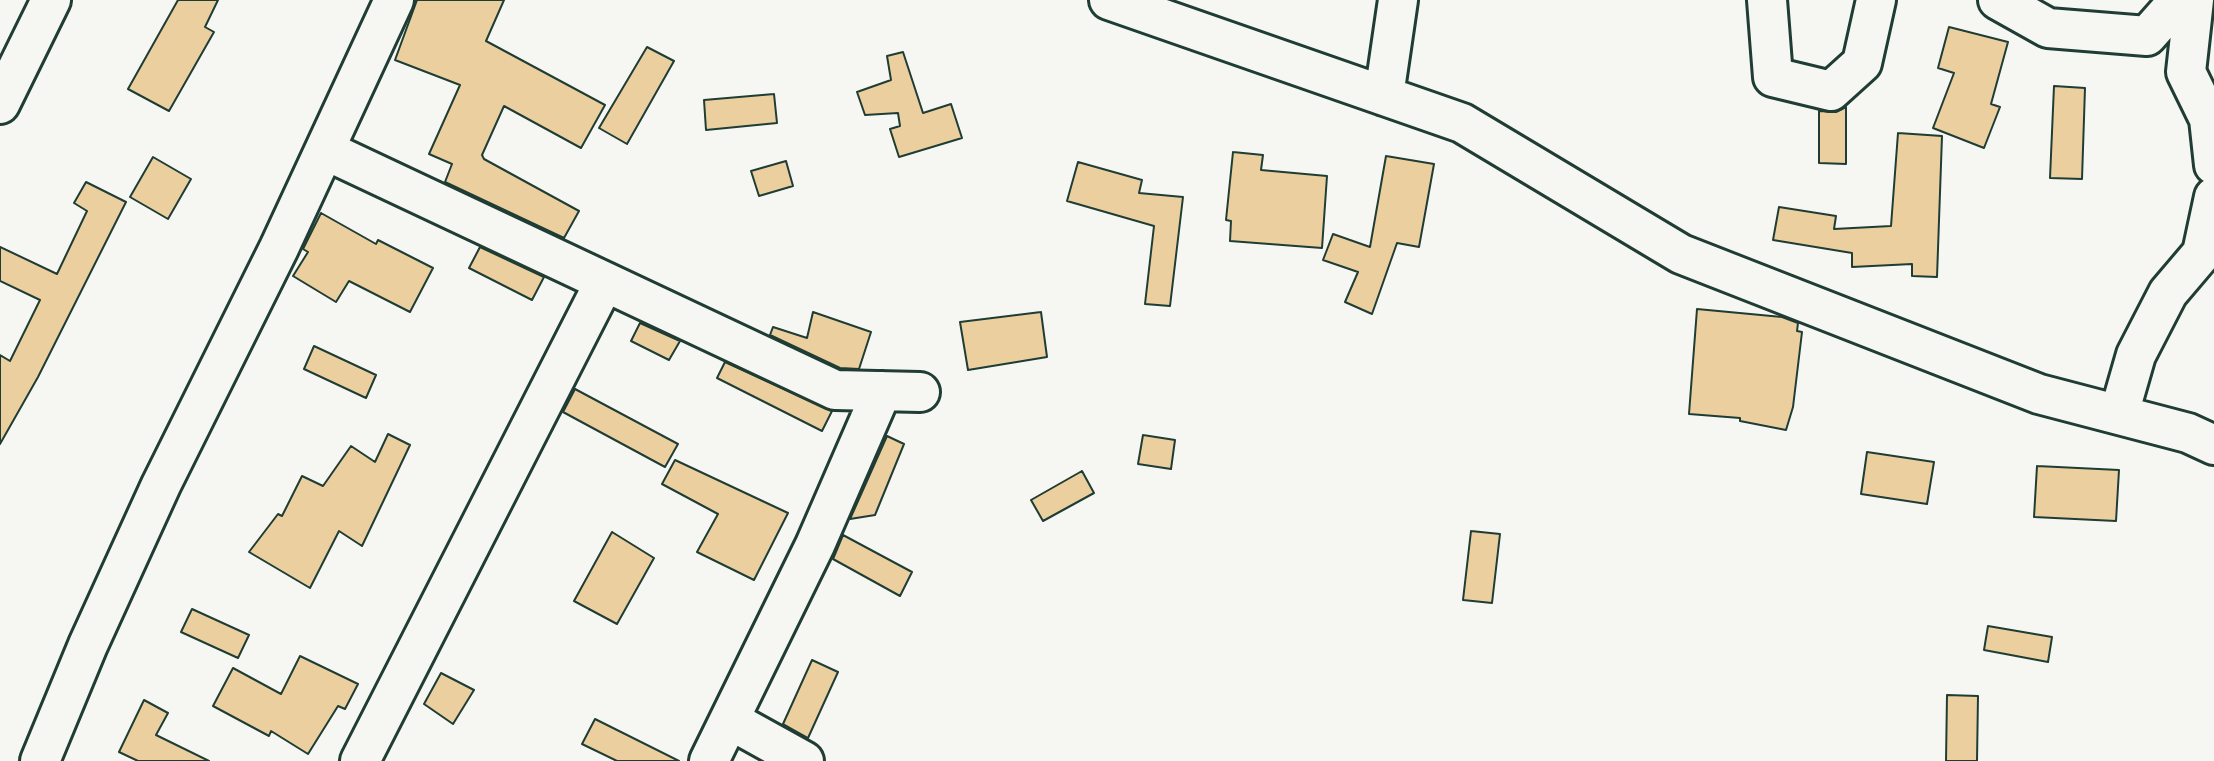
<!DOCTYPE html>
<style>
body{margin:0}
canvas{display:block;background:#f6f6f2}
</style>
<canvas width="2214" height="761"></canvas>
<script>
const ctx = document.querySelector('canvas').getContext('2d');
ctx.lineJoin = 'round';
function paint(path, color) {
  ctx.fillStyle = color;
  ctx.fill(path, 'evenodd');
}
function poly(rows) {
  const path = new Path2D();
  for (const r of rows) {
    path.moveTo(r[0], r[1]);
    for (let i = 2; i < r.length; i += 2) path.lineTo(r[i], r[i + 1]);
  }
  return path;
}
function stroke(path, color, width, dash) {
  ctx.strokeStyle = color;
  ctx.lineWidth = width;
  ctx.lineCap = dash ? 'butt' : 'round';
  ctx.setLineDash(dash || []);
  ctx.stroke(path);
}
const building = poly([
 [178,0,218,0,205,27,214,32,169,111,128,89,178,0],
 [417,0,504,0,486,41,605,105,581,148,504,106,482,155,484,159,579,211,564,238,445,182,452,164,429,154,460,85,395,60,417,0],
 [1949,27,2008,42,1991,104,2000,107,1984,148,1933,128,1954,73,1938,68,1949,27],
 [647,47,674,61,627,144,599,128,647,47],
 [903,52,923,113,951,104,962,138,899,157,890,129,900,126,898,113,865,115,857,92,891,80,887,56,903,52],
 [2054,86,2085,88,2082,179,2050,178,2054,86],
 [774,94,777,123,706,130,704,100,774,94],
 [1846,107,1846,164,1819,163,1819,111,1836,112,1846,107],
 [1898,133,1942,136,1937,277,1912,276,1912,264,1852,267,1852,253,1773,240,1779,207,1836,216,1834,229,1891,226,1898,133],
 [1233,152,1263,155,1261,170,1327,176,1322,248,1230,241,1231,221,1226,220,1233,152],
 [1386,156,1434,164,1419,247,1397,243,1372,314,1345,302,1358,272,1323,260,1333,234,1370,247,1386,156],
 [153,157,191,179,168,219,130,197,153,157],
 [786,161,793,186,759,196,751,171,786,161],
 [1078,162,1142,180,1139,193,1183,197,1170,306,1145,304,1154,226,1067,201,1078,162],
 [86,182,126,202,38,377,0,444,0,355,10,361,40,300,0,281,0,247,57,274,87,211,74,203,86,182],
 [321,213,376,244,378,240,433,268,410,312,349,281,336,302,293,276,308,252,303,249,321,213],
 [480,247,544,277,532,300,469,268,480,247],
 [1697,309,1782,317,1798,323,1797,331,1802,332,1793,407,1786,430,1740,421,1740,418,1689,414,1697,309],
 [813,312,871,332,859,369,840,368,770,335,773,327,807,338,813,312],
 [1041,312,1047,357,968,370,960,322,1041,312],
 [640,323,680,341,669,360,631,341,640,323],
 [314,346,376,375,366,398,304,369,314,346],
 [725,362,832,411,822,431,717,378,725,362],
 [575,389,678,444,665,467,563,412,575,389],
 [388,434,410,445,362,546,339,531,310,588,249,552,278,514,282,516,302,476,323,486,351,446,375,462,388,434],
 [1143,435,1175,440,1171,469,1138,464,1143,435],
 [887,436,904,444,875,515,850,519,887,436],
 [1867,452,1934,462,1927,504,1861,494,1867,452],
 [675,460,788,513,754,580,697,552,718,514,662,484,675,460],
 [2037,466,2119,470,2116,521,2034,517,2037,466],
 [1082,471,1094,493,1043,521,1031,500,1082,471],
 [1471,531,1500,534,1492,603,1463,600,1471,531],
 [612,532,654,558,617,624,574,601,612,532],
 [843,535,912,572,900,596,833,559,843,535],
 [192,609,249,635,238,658,181,632,192,609],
 [1988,626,2052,637,2048,662,1984,650,1988,626],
 [300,656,358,684,345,709,338,706,308,754,271,731,269,736,213,706,233,668,281,694,300,656],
 [812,660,838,672,808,738,783,724,812,660],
 [441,673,474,690,453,724,424,704,441,673],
 [1947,695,1978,696,1977,761,1946,761,1947,695],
 [144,700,168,713,156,735,209,761,138,761,119,752,144,700],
 [595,719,679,761,617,761,582,744,595,719]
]);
paint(building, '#eccf9f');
stroke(building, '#1f3d34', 2);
const street = poly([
 [1109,0,1462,123,1681,254,2039,394,2188,433,2214,445],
 [1767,0,1773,77,1831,91,1862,63,1876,0],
 [1998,0,2048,28,2147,36,2179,0],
 [2194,0,2186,72,2209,119,2214,165],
 [1384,96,1398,0],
 [0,104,51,0],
 [325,150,835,390,920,392],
 [2119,414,2136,355,2168,293,2202,253,2214,197],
 [730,720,804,761],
 [40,761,88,645,161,485,279,248,394,0],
 [360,761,604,283],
 [709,761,815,545,882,391]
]);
stroke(street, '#1f3d34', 44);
stroke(street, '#f6f6f2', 38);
</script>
